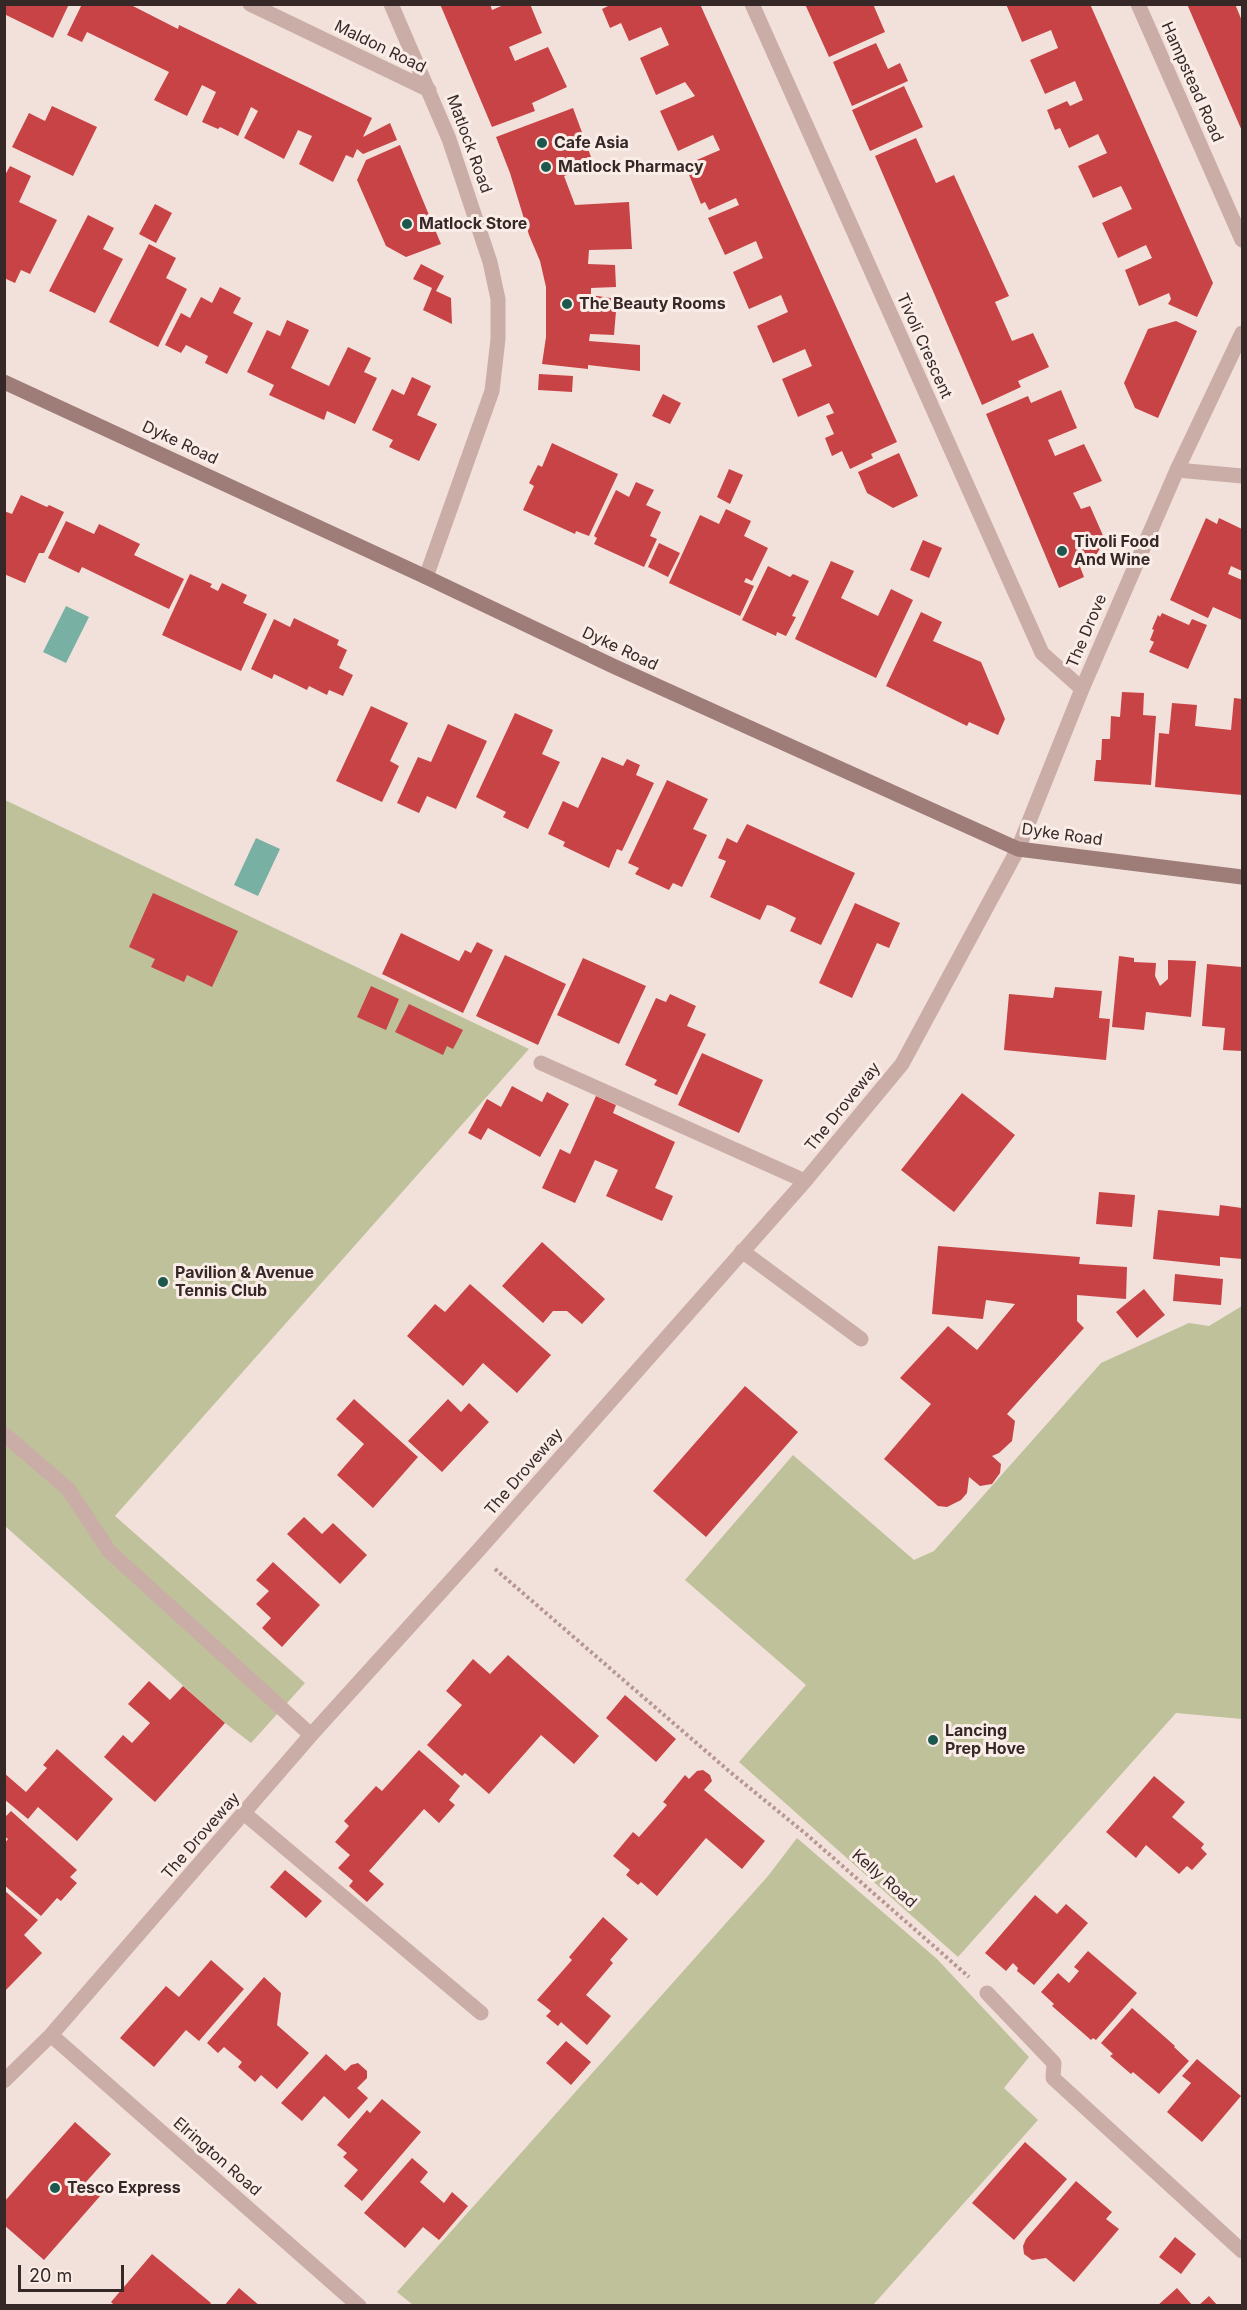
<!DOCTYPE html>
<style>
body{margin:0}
#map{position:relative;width:1247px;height:2310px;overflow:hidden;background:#f2e1db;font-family:Inter,sans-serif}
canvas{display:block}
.frame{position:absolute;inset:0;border:6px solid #362827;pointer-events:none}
.scale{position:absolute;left:18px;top:2265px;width:106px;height:27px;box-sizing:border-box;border:3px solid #362827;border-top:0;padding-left:8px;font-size:18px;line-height:21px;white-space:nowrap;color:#362827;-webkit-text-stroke:4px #faece7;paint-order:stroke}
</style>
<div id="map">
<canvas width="1247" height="2310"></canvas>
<div class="frame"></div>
<div class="scale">20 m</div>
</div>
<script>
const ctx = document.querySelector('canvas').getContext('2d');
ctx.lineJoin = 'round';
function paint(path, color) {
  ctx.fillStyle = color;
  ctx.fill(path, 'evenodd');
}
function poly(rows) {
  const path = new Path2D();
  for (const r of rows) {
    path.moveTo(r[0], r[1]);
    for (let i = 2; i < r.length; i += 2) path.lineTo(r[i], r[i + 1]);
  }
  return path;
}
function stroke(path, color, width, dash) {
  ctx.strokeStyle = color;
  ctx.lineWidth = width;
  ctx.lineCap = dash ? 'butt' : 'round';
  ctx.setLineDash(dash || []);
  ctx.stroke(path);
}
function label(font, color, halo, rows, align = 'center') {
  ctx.font = font + ' Inter,sans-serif';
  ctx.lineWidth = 6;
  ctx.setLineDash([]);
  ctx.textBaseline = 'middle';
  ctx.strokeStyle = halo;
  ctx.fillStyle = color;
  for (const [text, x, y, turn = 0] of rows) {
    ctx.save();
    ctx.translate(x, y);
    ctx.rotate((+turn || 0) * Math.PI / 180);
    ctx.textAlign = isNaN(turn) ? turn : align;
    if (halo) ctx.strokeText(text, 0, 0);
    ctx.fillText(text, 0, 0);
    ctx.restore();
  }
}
paint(poly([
 [5,800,529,1049,115,1516,305,1683,251,1743,225,1723,5,1526],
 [1242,1306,1242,1719,1176,1713,958,1957,739,1762,806,1685,685,1580,793,1455,914,1560,934,1551,1101,1363,1189,1323,1209,1326],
 [797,1838,937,1959,1029,2057,1004,2088,1038,2120,873,2305,413,2305,397,2292,768,1876]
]), '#bec19a');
paint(poly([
 [66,606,89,617,66,663,43,652],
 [256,838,280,849,258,896,234,885]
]), '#79b0a4');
paint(poly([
 [4,4,69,4,53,38,4,14],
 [82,4,129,4,178,29,179,25,372,118,363,137,390,123,397,140,363,154,357,149,353,158,346,155,333,182,299,164,312,136,298,130,284,159,244,138,258,111,251,107,238,136,220,127,218,129,202,122,216,92,202,85,187,116,154,100,169,72,87,32,82,42,67,35],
 [440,4,490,4,492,10,506,4,530,4,542,33,509,47,515,61,548,47,567,87,532,103,535,111,492,127],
 [612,4,700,4,897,442,871,454,873,458,850,469,842,451,832,456,825,438,834,434,826,416,834,413,829,403,798,417,782,379,812,366,805,349,773,363,757,326,788,312,781,295,749,309,733,272,763,258,760,251,756,241,725,255,708,218,739,205,736,198,709,210,705,202,701,204,685,165,720,150,713,135,678,151,660,111,695,96,685,82,656,95,640,58,669,45,661,27,629,41,621,23,610,28,602,9],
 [805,4,873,4,885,32,829,57],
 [1006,4,1090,4,1213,283,1197,317,1168,304,1171,299,1169,293,1139,306,1125,270,1152,258,1146,245,1118,258,1102,223,1132,209,1126,196,1121,186,1093,198,1078,166,1107,153,1098,134,1069,148,1060,128,1055,130,1047,110,1067,101,1070,106,1083,100,1078,88,1075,81,1045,94,1030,60,1058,48,1051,30,1022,42],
 [1187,4,1235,4,1242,21,1242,131],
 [876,43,888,69,900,63,908,81,852,106,833,62],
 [904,86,923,127,870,151,852,110],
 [52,106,97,127,73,176,12,147,29,113,45,121],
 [573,108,594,165,564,176,575,205,629,202,632,249,589,250,588,264,615,265,616,287,591,288,591,295,617,299,614,335,590,334,589,341,640,345,640,371,588,365,588,369,542,364,546,337,546,287,540,261,529,235,510,173,496,137],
 [916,138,936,183,954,175,1009,296,995,302,1012,341,1033,333,1049,367,1018,381,1021,387,982,405,875,156],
 [400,145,441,244,406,257,386,246,357,180,366,160],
 [10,166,31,176,19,202,57,220,30,274,21,270,15,283,4,278,4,177],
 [155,204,172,213,156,243,139,234],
 [88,215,114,228,103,249,123,259,95,313,49,291],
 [149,244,176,258,166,278,187,289,158,347,109,322],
 [421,264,444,276,436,291,451,298,452,324,423,310,432,288,413,279],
 [220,287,241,298,233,313,253,323,227,374,205,363,208,356,186,345,181,353,165,345,181,313,190,318,201,297,212,303],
 [287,320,309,330,291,368,329,386,348,347,371,358,364,372,377,378,355,424,327,411,324,420,269,395,274,385,247,372,267,330,280,336],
 [1176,321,1197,331,1158,418,1135,408,1124,383,1148,329],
 [539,374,573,376,572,392,538,390],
 [412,377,431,386,417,415,437,424,419,461,389,447,393,440,372,430,392,389,404,395],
 [1061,390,1077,428,1048,440,1055,456,1084,444,1102,481,1073,493,1081,509,1090,506,1105,540,1095,557,1079,564,1084,577,1059,588,986,414,1028,396,1031,403],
 [663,394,681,403,670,424,652,416],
 [552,443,618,474,589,536,576,531,575,534,523,510,534,486,529,483,538,465,542,467],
 [899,453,918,496,893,508,867,493,858,472],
 [729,469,743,475,730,504,717,497],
 [636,482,654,490,646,505,661,512,650,536,657,539,644,567,594,544,597,538,594,536,616,490,629,497],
 [21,495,47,507,49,505,64,512,44,553,39,553,25,583,4,574,4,511,12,514],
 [726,509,751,521,744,536,768,548,752,581,746,578,744,582,754,586,740,616,669,583,700,515,719,524],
 [1206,518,1217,524,1219,518,1242,529,1242,571,1231,566,1228,574,1242,580,1242,620,1213,607,1208,618,1170,600],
 [66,521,94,534,99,524,140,544,134,555,184,579,169,609,82,567,79,573,48,558],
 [923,540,942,548,929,578,910,570],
 [659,543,680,553,668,577,648,567],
 [831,561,854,571,841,598,878,616,891,589,913,600,876,678,795,639],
 [768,566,790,577,793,574,809,581,792,616,796,617,786,636,777,632,776,636,742,620],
 [190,574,212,584,210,587,218,591,222,583,247,595,243,603,267,614,241,671,162,635],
 [921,612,942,622,933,641,981,662,1005,719,998,735,969,722,967,726,886,686],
 [1162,613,1189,625,1192,619,1207,625,1188,669,1149,652,1154,642,1150,640,1154,630,1152,629,1158,615,1160,617],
 [294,618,339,640,337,645,347,650,339,668,353,675,343,696,329,690,327,695,309,686,307,690,274,674,272,679,251,669,274,619,290,627],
 [1122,692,1144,693,1143,715,1156,716,1151,785,1094,781,1096,760,1101,760,1102,739,1110,739,1111,716,1120,717],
 [1234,698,1242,699,1242,795,1155,787,1159,733,1169,734,1172,703,1197,705,1195,726,1231,730],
 [371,706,408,723,390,761,399,766,382,802,336,781],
 [515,713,553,730,542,754,560,762,528,829,503,817,506,812,476,797],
 [448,724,487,741,456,809,427,796,419,813,397,803,418,757,431,762],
 [602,757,623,766,627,759,640,765,636,775,654,783,622,851,617,849,609,868,563,846,565,842,548,834,563,801,578,808],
 [667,780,708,799,693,829,707,835,682,887,673,883,669,890,635,874,639,868,628,863],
 [747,824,855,873,821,945,790,931,796,918,772,906,767,905,760,920,710,897,726,861,718,858,727,838,737,843],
 [153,893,238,931,212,987,187,975,184,982,151,967,155,959,129,947],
 [855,903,900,923,889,948,877,943,852,998,819,983],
 [401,933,459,961,465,950,471,953,477,942,493,950,463,1013,382,974],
 [505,955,566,984,538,1045,476,1016],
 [1119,956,1134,958,1134,962,1156,963,1155,976,1160,986,1168,979,1168,960,1196,961,1191,1017,1146,1012,1144,1030,1112,1027],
 [583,958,646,986,619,1044,557,1015],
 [1207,964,1242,967,1242,1051,1223,1050,1225,1028,1202,1026],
 [371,986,399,999,386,1030,357,1017],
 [1055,987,1102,991,1099,1018,1110,1019,1106,1060,1004,1050,1009,994,1053,998],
 [670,994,696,1006,687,1026,706,1034,677,1095,654,1085,657,1080,625,1065,656,998,666,1002],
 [409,1004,463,1030,453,1049,447,1046,443,1055,395,1032],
 [702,1053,763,1080,739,1133,678,1105],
 [512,1086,542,1102,547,1092,569,1104,540,1157,488,1128,481,1140,468,1133,487,1099,501,1107],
 [962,1093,1015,1135,954,1212,901,1170],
 [596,1096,616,1105,613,1113,675,1142,655,1188,673,1196,662,1221,606,1196,618,1170,595,1160,575,1203,542,1188,560,1149,570,1154],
 [1099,1192,1135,1195,1132,1227,1096,1224],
 [1220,1205,1242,1208,1242,1259,1220,1257,1220,1266,1153,1259,1158,1210,1219,1216],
 [542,1242,605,1299,582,1324,567,1311,553,1311,543,1323,502,1286],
 [938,1246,1080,1257,1079,1264,1127,1267,1126,1299,1077,1295,1077,1321,1084,1328,1007,1414,1015,1421,1012,1441,999,1453,992,1456,1001,1464,1000,1473,992,1484,980,1486,969,1477,967,1493,961,1500,947,1507,938,1506,884,1459,931,1404,900,1378,948,1326,977,1350,1015,1304,986,1300,983,1319,932,1314],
 [1175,1274,1223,1279,1221,1305,1173,1301],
 [470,1284,551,1355,517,1393,483,1363,463,1386,407,1336,435,1304,445,1312],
 [1144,1289,1165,1315,1137,1338,1116,1312],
 [745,1386,798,1432,706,1537,653,1491],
 [354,1399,418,1457,373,1508,337,1475,364,1444,336,1419],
 [448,1399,461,1412,469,1403,489,1422,442,1472,408,1441],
 [304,1517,322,1534,333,1523,367,1555,340,1584,287,1534],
 [273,1562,320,1605,282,1647,262,1628,271,1618,256,1604,269,1591,256,1580],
 [508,1655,599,1736,574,1764,541,1735,489,1794,465,1773,462,1776,427,1745,462,1705,446,1691,473,1659,490,1674],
 [149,1681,170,1700,183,1686,225,1723,155,1802,104,1757,123,1735,132,1743,150,1723,128,1704],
 [625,1695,676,1739,656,1762,606,1718],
 [57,1749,113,1799,77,1841,38,1807,28,1819,4,1799,4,1773,26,1792,47,1768,43,1765],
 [419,1750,460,1786,449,1800,455,1805,439,1823,424,1809,369,1871,384,1884,367,1902,349,1886,353,1881,338,1868,350,1855,335,1842,349,1826,344,1821,376,1786,382,1791],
 [703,1770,710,1775,712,1781,704,1790,765,1841,742,1869,706,1838,657,1896,641,1882,638,1885,626,1875,630,1870,613,1856,633,1832,639,1837,667,1805,663,1802,685,1775,689,1779,697,1771],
 [1154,1776,1185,1802,1172,1817,1204,1844,1201,1848,1207,1854,1192,1870,1187,1866,1179,1874,1146,1845,1136,1858,1106,1832],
 [11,1811,77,1870,70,1877,77,1883,61,1901,57,1898,41,1916,4,1885,4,1844,8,1839,4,1836,4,1818],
 [285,1870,322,1901,306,1918,270,1887],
 [4,1890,38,1920,24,1935,42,1953,4,1992],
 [1035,1895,1057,1914,1066,1904,1088,1923,1034,1985,1017,1971,1018,1968,1013,1963,1006,1971,985,1953],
 [603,1917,628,1939,610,1960,613,1963,586,1995,611,2016,587,2045,561,2022,558,2026,546,2016,551,2011,537,2000,572,1960,569,1957],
 [1088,1951,1137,1993,1096,2040,1093,2038,1091,2040,1052,2006,1054,2004,1041,1992,1058,1973,1069,1983,1079,1971,1074,1967],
 [211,1960,244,1989,199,2041,186,2030,154,2067,120,2038,166,1986,179,1997],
 [264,1977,281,1993,277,2025,309,2053,277,2089,261,2075,255,2082,238,2067,242,2062,224,2047,218,2053,207,2043],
 [1132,2008,1175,2046,1174,2047,1189,2061,1159,2094,1133,2072,1131,2074,1110,2056,1113,2054,1101,2043],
 [566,2041,591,2062,571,2085,546,2063],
 [326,2054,345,2071,351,2065,358,2063,367,2071,367,2078,357,2088,368,2098,349,2119,324,2096,302,2121,281,2103],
 [1197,2059,1241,2096,1202,2142,1167,2112,1191,2083,1182,2076],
 [382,2099,421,2132,362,2201,344,2186,358,2170,343,2157,347,2153,337,2145,367,2110,370,2113],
 [75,2122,111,2154,86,2182,101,2195,44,2260,4,2225,4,2202],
 [1025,2142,1067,2179,1014,2240,972,2203],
 [412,2158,428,2172,420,2182,444,2203,452,2192,468,2206,439,2240,423,2227,405,2248,364,2213],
 [1076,2181,1112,2212,1106,2219,1119,2229,1074,2282,1046,2258,1032,2260,1024,2254,1023,2246,1026,2239],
 [1175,2237,1196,2254,1181,2274,1159,2257],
 [152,2254,211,2303,209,2306,115,2306,111,2302],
 [239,2288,260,2306,224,2306],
 [1177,2288,1193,2306,1157,2306],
 [1209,2296,1218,2306,1198,2306]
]), '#c84345');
stroke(poly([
 [495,1569,730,1772,806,1834,969,1977]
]), '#b69791', 4, [3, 3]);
stroke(poly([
 [541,1063,805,1181],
 [742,1251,861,1339],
 [4,1434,68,1489,109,1551,311,1735],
 [245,1814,481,2013]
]), '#caada6', 15);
stroke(poly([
 [250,4,429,90],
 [391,4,449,139,490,262,498,299,498,339,492,391,426,577],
 [752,4,1042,653,1082,689],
 [1138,4,1242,240],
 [1177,470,1242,476],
 [987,1993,1054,2063,1053,2078,1242,2251],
 [51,2035,359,2306],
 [4,2081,51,2035,311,1735,476,1553,805,1181,902,1064,1018,849,1082,689,1177,470,1242,333]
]), '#caada6', 15);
stroke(poly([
 [4,382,426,577,613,666,1018,849,1242,877]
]), '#9e7c78', 15);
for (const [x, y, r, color] of [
 [542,143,6,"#1c584d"],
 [546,167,6,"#1c584d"],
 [407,224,6,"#1c584d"],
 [567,304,6,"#1c584d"],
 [1062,551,6,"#1c584d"],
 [163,1282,6,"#1c584d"],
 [933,1740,6,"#1c584d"],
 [55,2188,6,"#1c584d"]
]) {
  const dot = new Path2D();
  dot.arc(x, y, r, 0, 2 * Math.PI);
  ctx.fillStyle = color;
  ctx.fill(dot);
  stroke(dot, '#faece7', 2);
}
label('16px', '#362827', '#faece7', [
 ["Maldon Road",380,47,26],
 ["Hampstead Road",1192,82,66],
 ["Matlock Road",469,144,70],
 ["Tivoli Crescent",924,346,66],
 ["Dyke Road",180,443,25],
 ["The Drove",1087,631,-67],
 ["Dyke Road",620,649,25],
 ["Dyke Road",1062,835,8],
 ["The Droveway",843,1107,-51],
 ["The Droveway",524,1472,-49],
 ["The Droveway",201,1836,-49],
 ["Kelly Road",884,1879,41],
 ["Elrington Road",217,2157,41]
]);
label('bold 16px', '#362827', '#faece7', [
 ["Cafe Asia",554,143],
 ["Matlock Pharmacy",558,167],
 ["Matlock Store",419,224],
 ["The Beauty Rooms",579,304],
 ["Tivoli Food",1074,542],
 ["And Wine",1074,560],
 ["Pavilion & Avenue",175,1273],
 ["Tennis Club",175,1291],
 ["Lancing",945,1731],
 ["Prep Hove",945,1749],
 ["Tesco Express",67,2188]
], 'left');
</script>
